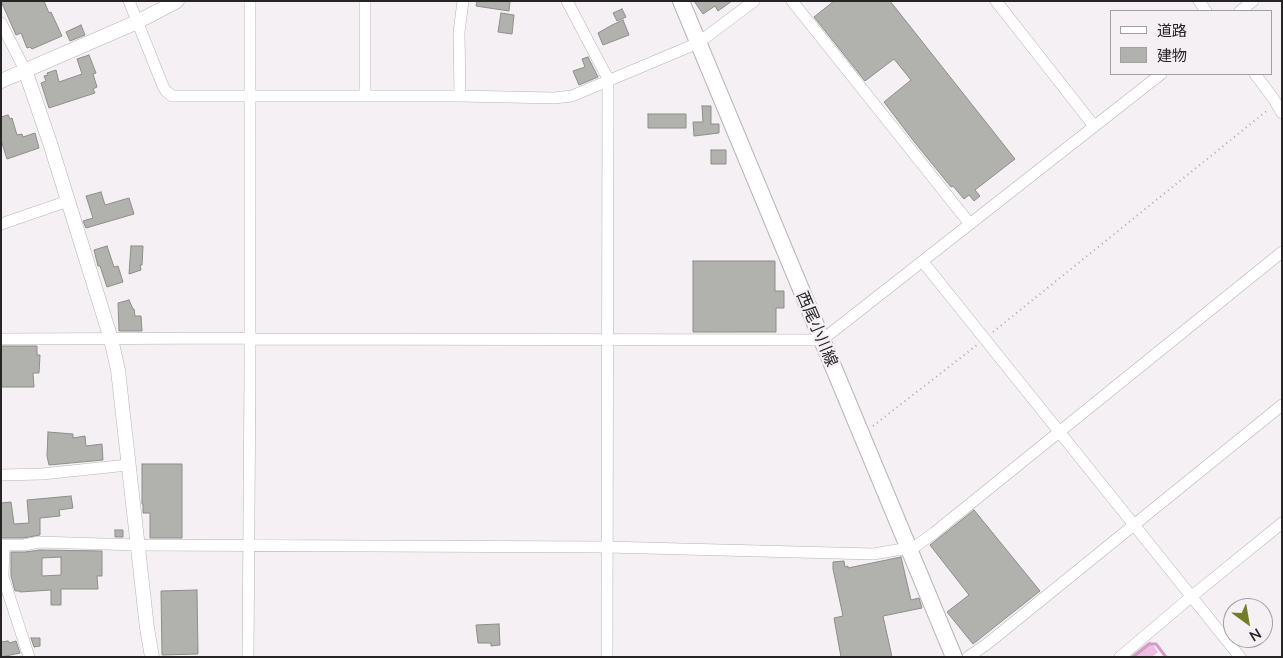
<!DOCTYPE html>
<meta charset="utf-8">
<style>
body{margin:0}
#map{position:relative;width:1283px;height:658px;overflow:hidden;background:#f4f0f3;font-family:Lato,"Noto Sans JP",sans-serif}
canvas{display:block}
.frame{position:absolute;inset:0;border:2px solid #262425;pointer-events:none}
.legend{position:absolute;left:1110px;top:10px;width:162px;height:65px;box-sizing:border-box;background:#f4f0f3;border:1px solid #a29ea1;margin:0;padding:6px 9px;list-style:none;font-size:15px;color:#262425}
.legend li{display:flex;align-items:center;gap:10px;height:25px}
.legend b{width:25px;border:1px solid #a29ea1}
.north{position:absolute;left:1223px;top:598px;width:50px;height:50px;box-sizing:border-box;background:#f4f0f3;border:1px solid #a29ea1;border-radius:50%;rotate:148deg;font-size:14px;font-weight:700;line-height:20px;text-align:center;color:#262425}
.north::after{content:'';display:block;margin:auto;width:18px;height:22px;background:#737c27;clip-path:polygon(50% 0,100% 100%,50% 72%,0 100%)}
</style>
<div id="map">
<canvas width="1283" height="658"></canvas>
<div class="frame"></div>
<ul class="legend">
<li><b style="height:6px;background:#fff"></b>道路</li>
<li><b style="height:14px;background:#b1b2ae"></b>建物</li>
</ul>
<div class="north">N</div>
</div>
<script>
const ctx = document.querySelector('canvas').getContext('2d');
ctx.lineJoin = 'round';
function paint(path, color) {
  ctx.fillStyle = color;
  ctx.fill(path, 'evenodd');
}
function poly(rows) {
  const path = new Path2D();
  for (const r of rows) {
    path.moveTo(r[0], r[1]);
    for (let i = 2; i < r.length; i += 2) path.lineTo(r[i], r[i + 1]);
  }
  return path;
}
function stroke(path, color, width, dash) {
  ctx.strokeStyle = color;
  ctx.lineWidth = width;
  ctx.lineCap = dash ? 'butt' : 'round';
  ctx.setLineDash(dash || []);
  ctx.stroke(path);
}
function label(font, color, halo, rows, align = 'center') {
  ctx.font = font + ' Lato,"Noto Sans JP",sans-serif';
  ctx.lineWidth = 4.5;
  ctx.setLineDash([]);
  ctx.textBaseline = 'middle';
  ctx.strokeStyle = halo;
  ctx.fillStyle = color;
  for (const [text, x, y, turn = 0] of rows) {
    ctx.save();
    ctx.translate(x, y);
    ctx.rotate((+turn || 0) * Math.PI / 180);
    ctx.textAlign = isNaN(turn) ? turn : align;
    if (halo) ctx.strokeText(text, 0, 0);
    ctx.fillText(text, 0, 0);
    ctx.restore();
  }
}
paint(poly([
 [1150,641,1158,652,1152,657,1130,657]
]), '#ecbedf');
stroke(poly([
 [1133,657,1149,644,1156,644,1166,657]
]), '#d49dc6', 3);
const building = poly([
 [1,1,44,1,49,13,51,12,62,36,32,49,30,47,27,48,21,33,16,35,1,1],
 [477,1,510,1,509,11,476,6,477,1],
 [694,1,732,1,718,11,715,6,703,14,694,1],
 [834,1,890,1,1015,159,975,190,980,196,974,201,969,195,964,199,953,186,951,187,912,139,884,102,911,80,894,59,865,81,814,17,834,1],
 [622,9,626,17,617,21,613,13,622,9],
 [501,13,514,15,512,34,498,32,501,13],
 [623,20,629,35,603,45,598,33,612,25,623,20],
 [81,25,85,35,70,41,66,32,81,25],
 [89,55,96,73,93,74,97,87,93,89,95,93,49,108,41,83,46,81,44,76,48,75,47,73,56,70,59,82,82,74,77,59,89,55],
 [588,57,598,77,579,85,573,71,585,67,582,59,588,57],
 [702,106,711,106,711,124,719,124,719,133,694,136,693,122,703,122,702,106],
 [648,114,686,114,686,128,648,128,648,114],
 [8,115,10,119,12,118,17,135,22,134,23,137,35,133,39,148,7,159,1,140,1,117,8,115],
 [711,150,726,150,726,164,711,164,711,150],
 [101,192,105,205,129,198,134,214,86,228,83,221,93,218,86,196,101,192],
 [107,246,114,267,118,266,123,282,107,287,100,266,98,266,94,250,107,246],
 [131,246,143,246,142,265,140,265,141,270,129,274,131,246],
 [693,261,775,261,775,291,784,291,784,308,776,308,776,332,693,332,693,261],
 [129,300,133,309,134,309,135,316,141,316,142,331,119,331,118,303,129,300],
 [1,346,37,346,37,355,40,355,39,373,33,373,34,387,1,387,1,346],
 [48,432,73,434,73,438,85,436,86,446,102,444,103,460,49,465,47,456,48,432],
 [142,464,182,464,182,538,150,538,150,513,143,513,143,504,142,504,142,464],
 [71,496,73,508,59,510,60,516,40,518,40,535,23,538,1,538,1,503,11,502,14,524,29,523,27,500,71,496],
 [974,510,1040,591,973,644,947,612,969,595,930,545,974,510],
 [115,530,123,530,123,537,115,537,115,530],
 [40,550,102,551,102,576,97,576,98,589,61,589,61,605,51,605,51,590,20,592,20,591,15,591,11,576,11,552,25,552,40,550],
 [61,557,61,575,42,576,42,558,61,557],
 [901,557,911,600,919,598,922,608,883,616,892,657,841,657,834,618,843,616,833,569,833,562,844,561,845,567,848,566,848,568,901,557],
 [197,590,198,654,162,655,161,591,197,590],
 [499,624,500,645,491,646,491,643,478,643,476,625,499,624],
 [31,638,40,638,40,646,34,647,31,638],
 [8,641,9,643,16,641,20,653,1,657,1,642,8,641]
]);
paint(building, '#b1b2ae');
stroke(building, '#8d8d89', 1);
const minor = poly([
 [129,1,163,86,166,91,172,96,460,96,554,98,572,96,698,43,754,1],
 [567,1,607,77,608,81,607,657],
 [792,1,970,224],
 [996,1,1094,126],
 [1199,1,1206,11],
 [1240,11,1253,1],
 [1,23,25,70],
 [1255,74,1273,98,1282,113],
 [365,96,365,1],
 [460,96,459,32,463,1],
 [1,224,68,201],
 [923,262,1240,657],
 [1,339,249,338,255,339,822,340,1161,74],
 [1,475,42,474,128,465],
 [1,545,24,545,39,542,137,545,607,547,873,554,909,548,916,546,934,533,1282,252],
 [4,545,3,577,29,657],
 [248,657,250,369,250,1],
 [968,657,987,644,1282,405],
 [1120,657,1192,596,1282,523]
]);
const tertiary = poly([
 [25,70,50,143,111,339,118,370,147,628,152,657],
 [1,81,137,22,177,1]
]);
const secondary = poly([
 [681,1,954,657]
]);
stroke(minor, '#b7b3b6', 12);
stroke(tertiary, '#b7b3b6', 15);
stroke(secondary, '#b7b3b6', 18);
stroke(poly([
 [993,332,1269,109],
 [873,426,977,345]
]), '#aba8aa', 2, [1, 4]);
stroke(minor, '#fff', 11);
stroke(tertiary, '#fff', 14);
stroke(secondary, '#fff', 16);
label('16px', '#262425', '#f4f0f3', [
 ["西尾小川線",817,329,67]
]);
</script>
